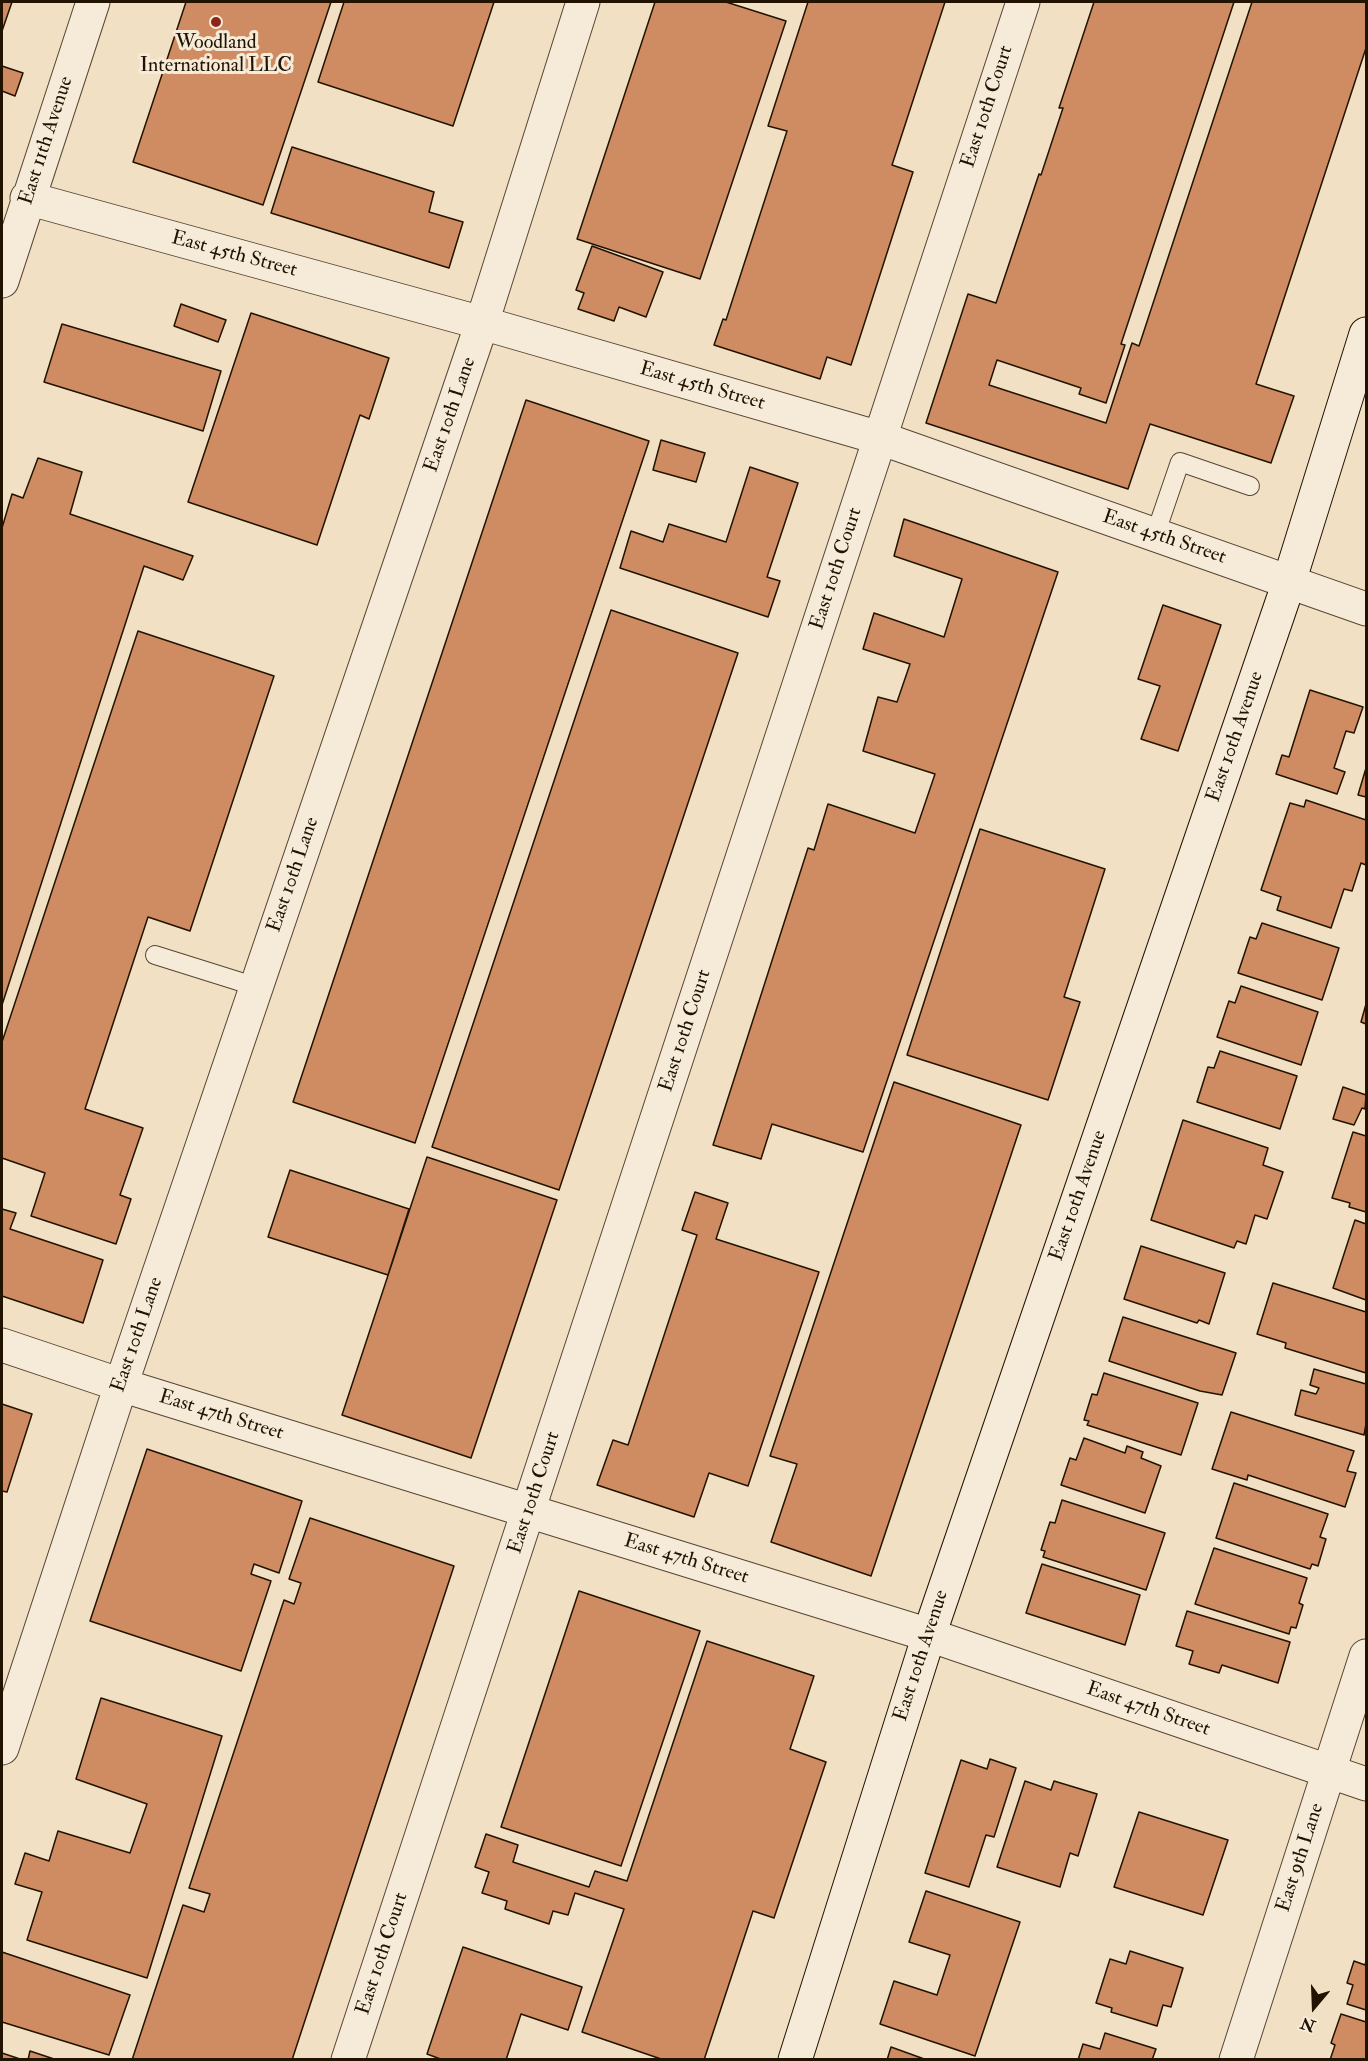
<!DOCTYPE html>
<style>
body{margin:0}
#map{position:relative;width:1368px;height:2061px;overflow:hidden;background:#f1e0c4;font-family:"IM FELL Double Pica",serif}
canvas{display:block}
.frame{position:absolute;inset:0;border:3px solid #221301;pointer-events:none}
.north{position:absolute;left:1284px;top:1977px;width:60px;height:60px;-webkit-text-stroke:4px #f6ebd9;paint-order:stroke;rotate:199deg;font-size:16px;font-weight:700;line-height:24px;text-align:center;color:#221301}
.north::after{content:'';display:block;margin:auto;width:21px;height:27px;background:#221301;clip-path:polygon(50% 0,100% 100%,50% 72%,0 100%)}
</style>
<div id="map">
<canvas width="1368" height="2061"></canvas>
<div class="frame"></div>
<div class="north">N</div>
</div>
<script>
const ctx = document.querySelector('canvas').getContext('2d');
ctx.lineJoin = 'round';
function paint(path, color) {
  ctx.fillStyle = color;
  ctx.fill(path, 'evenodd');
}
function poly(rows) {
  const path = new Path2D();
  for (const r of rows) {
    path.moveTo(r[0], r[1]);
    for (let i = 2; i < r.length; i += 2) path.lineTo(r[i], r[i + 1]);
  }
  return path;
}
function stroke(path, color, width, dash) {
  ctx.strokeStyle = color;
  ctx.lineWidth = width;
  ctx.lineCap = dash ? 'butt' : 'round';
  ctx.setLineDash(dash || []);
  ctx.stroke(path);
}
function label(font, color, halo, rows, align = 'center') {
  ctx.font = font + ' "IM FELL Double Pica",serif';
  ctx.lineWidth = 6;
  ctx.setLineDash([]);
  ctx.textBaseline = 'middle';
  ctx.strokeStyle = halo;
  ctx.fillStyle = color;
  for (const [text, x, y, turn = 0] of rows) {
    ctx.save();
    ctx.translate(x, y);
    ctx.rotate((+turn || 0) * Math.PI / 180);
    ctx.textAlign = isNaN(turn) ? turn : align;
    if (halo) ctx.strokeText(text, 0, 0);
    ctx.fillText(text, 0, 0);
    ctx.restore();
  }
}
const building = poly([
 [2,2,12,2,2,31,2,2],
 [186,2,331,2,263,205,133,162,186,2],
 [344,2,494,2,453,126,318,82,344,2],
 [655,2,726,2,786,21,700,279,577,239,655,2],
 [808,2,945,2,892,165,913,172,851,365,827,357,820,379,714,345,723,319,726,320,787,131,768,126,808,2],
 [1094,2,1234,2,1121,344,1125,345,1106,403,1079,394,1081,388,997,360,989,385,1106,423,1132,343,1139,346,1252,2,1366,2,1366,48,1256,384,1294,396,1271,463,1150,424,1128,489,926,423,968,294,996,303,1039,174,1041,175,1063,108,1059,108,1094,2],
 [2,66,23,73,15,96,2,91,2,66],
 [292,147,434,192,429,212,463,222,449,268,271,213,292,147],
 [592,246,663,272,646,317,619,307,614,321,578,309,584,293,576,290,592,246],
 [181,304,226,320,218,342,174,326,181,304],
 [251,313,389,358,369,419,360,415,317,545,188,502,251,313],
 [62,324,221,371,203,431,44,382,62,324],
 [526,400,649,441,415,1143,293,1102,526,400],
 [661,440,705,453,696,482,653,470,661,440],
 [38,458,82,472,70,514,193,556,183,580,144,566,2,1005,2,528,12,494,23,498,38,458],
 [750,467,798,483,767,577,780,581,768,617,620,568,631,531,663,542,669,524,726,542,750,467],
 [904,519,1058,572,863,1152,772,1124,761,1159,713,1145,808,848,814,850,828,804,915,833,935,774,863,751,878,697,897,702,910,664,863,649,874,613,944,637,962,579,894,556,904,519],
 [1163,605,1221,625,1178,751,1141,739,1160,686,1138,679,1163,605],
 [611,610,738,653,559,1190,432,1147,611,610],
 [138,631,274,676,190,931,148,917,85,1109,143,1128,120,1195,131,1199,116,1244,31,1216,45,1173,2,1158,2,1042,138,631],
 [1310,690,1363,707,1354,733,1346,731,1334,768,1345,772,1337,794,1276,774,1282,755,1289,757,1310,690],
 [1366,768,1366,797,1358,795,1366,768],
 [1306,800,1366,820,1366,865,1361,863,1352,891,1344,889,1331,928,1277,910,1281,897,1261,890,1290,803,1304,807,1306,800],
 [980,829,1105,869,1064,997,1080,1002,1048,1100,907,1055,980,829],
 [1262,923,1339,948,1322,1000,1238,973,1250,937,1256,939,1262,923],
 [1241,986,1318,1012,1301,1065,1217,1037,1229,1001,1235,1003,1241,986],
 [1366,1004,1366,1024,1361,1022,1366,1004],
 [1220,1051,1297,1076,1280,1129,1197,1102,1208,1067,1214,1068,1220,1051],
 [894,1082,1021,1125,871,1576,771,1542,797,1464,770,1456,894,1082],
 [1343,1087,1366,1095,1365,1109,1362,1108,1354,1125,1333,1119,1343,1087],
 [1183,1120,1268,1148,1263,1165,1283,1172,1267,1219,1255,1215,1246,1244,1237,1241,1234,1248,1151,1220,1183,1120],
 [1353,1132,1366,1136,1366,1212,1349,1207,1350,1203,1332,1198,1353,1132],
 [427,1157,557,1200,471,1458,342,1415,427,1157],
 [290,1170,409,1209,388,1275,268,1237,290,1170],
 [695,1192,728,1203,716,1239,819,1272,748,1486,709,1473,694,1517,597,1485,613,1440,628,1445,697,1235,682,1230,695,1192],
 [2,1209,16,1213,10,1229,103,1260,83,1323,2,1296,2,1209],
 [1355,1220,1366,1224,1366,1300,1333,1288,1355,1220],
 [1141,1246,1225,1273,1209,1324,1199,1320,1197,1323,1124,1299,1141,1246],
 [1273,1283,1366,1312,1366,1373,1285,1348,1286,1343,1257,1334,1273,1283],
 [1123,1317,1236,1353,1222,1395,1200,1391,1109,1361,1123,1317],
 [1314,1369,1366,1384,1366,1424,1364,1435,1295,1415,1301,1390,1316,1394,1319,1388,1310,1385,1314,1369],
 [1104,1373,1198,1403,1181,1455,1087,1425,1089,1421,1084,1420,1092,1394,1097,1395,1104,1373],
 [2,1404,32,1414,7,1492,2,1491,2,1404],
 [1231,1412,1354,1451,1347,1471,1356,1473,1345,1507,1248,1475,1247,1480,1212,1469,1231,1412],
 [1084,1438,1125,1453,1127,1446,1143,1452,1141,1458,1161,1466,1145,1513,1061,1485,1070,1458,1076,1460,1084,1438],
 [147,1449,302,1501,279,1573,254,1564,251,1574,271,1581,241,1671,90,1621,147,1449],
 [1234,1483,1328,1514,1320,1537,1326,1539,1318,1566,1312,1564,1310,1569,1216,1538,1234,1483],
 [1062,1500,1165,1533,1146,1590,1043,1557,1045,1551,1041,1550,1050,1522,1055,1523,1062,1500],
 [310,1518,454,1566,292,2060,132,2060,183,1905,204,1912,210,1894,189,1888,284,1600,294,1604,301,1583,289,1579,310,1518],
 [1214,1548,1307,1578,1299,1603,1303,1605,1296,1628,1291,1627,1289,1634,1195,1604,1214,1548],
 [1042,1564,1140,1595,1125,1645,1026,1613,1042,1564],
 [579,1591,700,1631,621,1866,501,1827,579,1591],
 [1187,1611,1290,1642,1278,1683,1222,1665,1219,1673,1189,1664,1193,1651,1176,1646,1187,1611],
 [707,1641,814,1676,790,1749,826,1762,774,1918,753,1911,704,2060,664,2060,582,2032,624,1909,575,1893,568,1915,553,1911,549,1924,505,1909,507,1901,482,1893,489,1872,475,1867,486,1834,518,1845,513,1862,589,1887,595,1871,627,1881,707,1641],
 [101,1698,222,1736,147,1978,27,1940,42,1892,15,1884,25,1853,49,1861,58,1831,130,1853,147,1804,76,1779,101,1698],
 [990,1759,1016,1768,994,1837,986,1835,969,1887,925,1873,961,1760,987,1769,990,1759],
 [1025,1781,1051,1790,1054,1781,1097,1794,1078,1856,1070,1853,1060,1887,997,1867,1025,1781],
 [1139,1812,1228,1840,1203,1915,1114,1887,1139,1812],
 [926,1891,1020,1922,975,2056,880,2024,894,1981,937,1995,950,1955,909,1942,926,1891],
 [463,1947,582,1987,568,2030,521,2014,506,2060,443,2060,427,2054,463,1947],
 [1130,1951,1183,1968,1171,2007,1163,2005,1157,2026,1111,2012,1112,2008,1096,2003,1110,1959,1126,1964,1130,1951],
 [2,1952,130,1995,109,2055,2,2022,2,1952],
 [1354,1961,1365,1965,1366,1961,1366,2010,1347,2004,1353,1985,1347,1983,1354,1961],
 [1341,2014,1366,2022,1366,2060,1330,2060,1335,2045,1331,2043,1341,2014],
 [1105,2033,1156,2049,1152,2060,1078,2060,1083,2044,1100,2049,1105,2033],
 [891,2047,927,2060,887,2060,891,2047],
 [30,2051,57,2060,28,2060,30,2051],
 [2,2053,23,2060,2,2060,2,2053]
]);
paint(building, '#cf8c62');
stroke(building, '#221301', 1.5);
const lane = poly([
 [1155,535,1180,462,1250,486],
 [155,955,257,987]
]);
const street = poly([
 [27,198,482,323,880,438,1366,609],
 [2,281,93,2],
 [2,1345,121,1385,929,1635,1366,1784],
 [2,1748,121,1385,482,323,583,2],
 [348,2060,1023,2],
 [1236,2060,1366,1656]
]);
const secondary = poly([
 [795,2060,929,1635,1289,582,1366,334]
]);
stroke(lane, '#564632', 20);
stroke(street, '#564632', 35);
stroke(secondary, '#221301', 35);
stroke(lane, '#f6ebd9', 18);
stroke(street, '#f6ebd9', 33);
stroke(secondary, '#f6ebd9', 33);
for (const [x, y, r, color] of [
 [216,22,6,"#8f2418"]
]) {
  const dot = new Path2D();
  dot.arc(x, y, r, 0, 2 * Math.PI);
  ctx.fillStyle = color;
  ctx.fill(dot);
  stroke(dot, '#f6ebd9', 2);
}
label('20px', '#221301', '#f6ebd9', [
 ["Woodland",216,44],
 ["International LLC",216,67]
]);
label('20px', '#221301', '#f6ebd9', [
 ["East 10th Court",988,107,-72],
 ["East 11th Avenue",47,141,-72],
 ["East 45th Street",234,255,15],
 ["East 45th Street",702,387,16],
 ["East 10th Lane",451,415,-71],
 ["East 45th Street",1164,538,19],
 ["East 10th Court",837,569,-72],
 ["East 10th Avenue",1236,737,-71],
 ["East 10th Lane",294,875,-71],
 ["East 10th Court",686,1031,-72],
 ["East 10th Avenue",1079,1196,-71],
 ["East 10th Lane",138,1335,-71],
 ["East 47th Street",221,1416,17],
 ["East 10th Court",535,1493,-72],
 ["East 47th Street",686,1560,17],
 ["East 10th Avenue",922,1656,-72],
 ["East 47th Street",1148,1710,19],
 ["East 9th Lane",1301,1858,-72],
 ["East 10th Court",383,1954,-72]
]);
</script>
